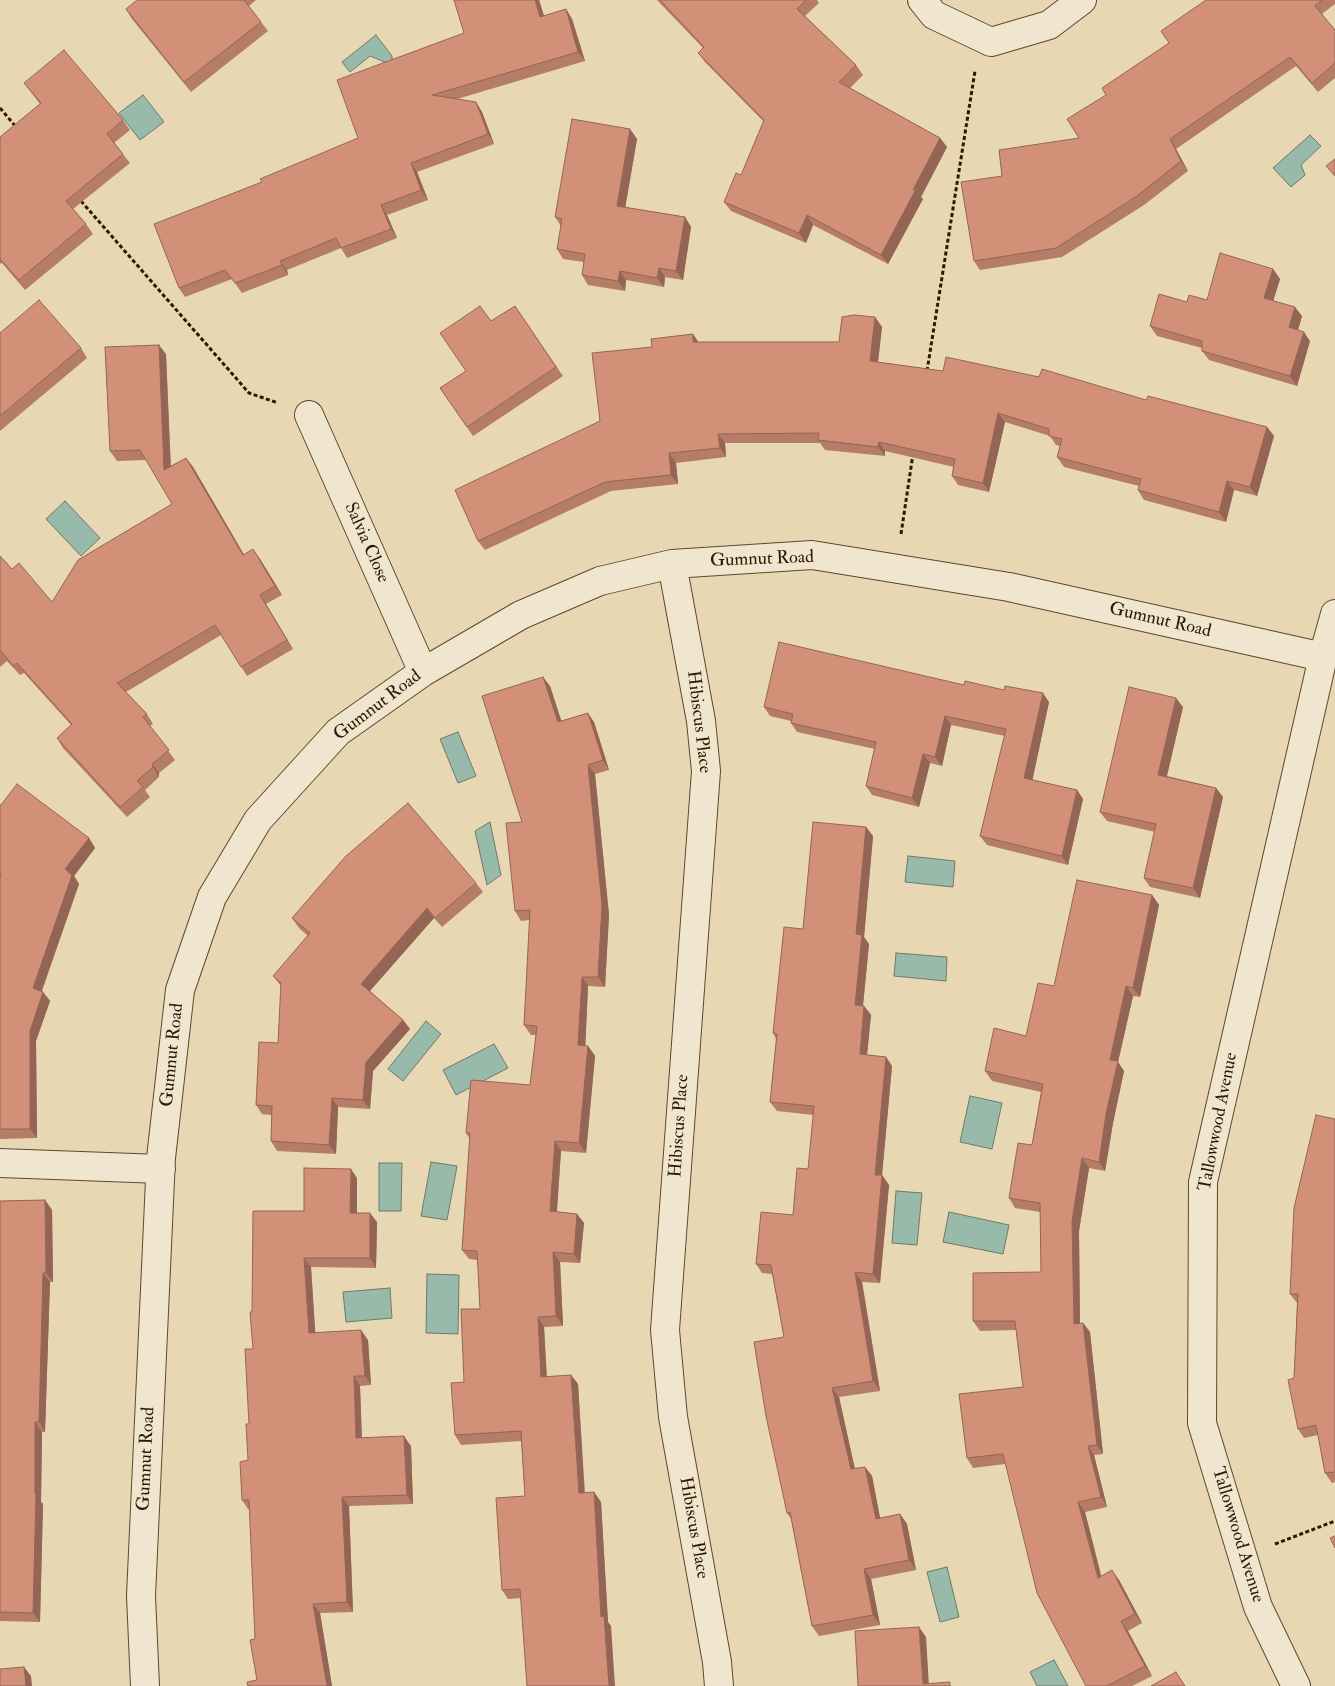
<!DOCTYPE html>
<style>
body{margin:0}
canvas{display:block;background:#e8d7b3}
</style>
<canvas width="1335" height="1686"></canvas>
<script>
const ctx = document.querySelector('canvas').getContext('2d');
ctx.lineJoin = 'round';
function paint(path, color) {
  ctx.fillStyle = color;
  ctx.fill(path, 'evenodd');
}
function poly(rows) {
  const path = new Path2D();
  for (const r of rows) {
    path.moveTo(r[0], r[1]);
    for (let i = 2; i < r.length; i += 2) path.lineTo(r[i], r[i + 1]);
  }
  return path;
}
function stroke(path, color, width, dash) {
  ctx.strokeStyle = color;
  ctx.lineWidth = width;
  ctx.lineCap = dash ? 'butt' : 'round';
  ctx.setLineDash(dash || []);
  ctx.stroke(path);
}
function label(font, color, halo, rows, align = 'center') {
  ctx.font = font + ' "IM FELL Double Pica",serif';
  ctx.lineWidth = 4;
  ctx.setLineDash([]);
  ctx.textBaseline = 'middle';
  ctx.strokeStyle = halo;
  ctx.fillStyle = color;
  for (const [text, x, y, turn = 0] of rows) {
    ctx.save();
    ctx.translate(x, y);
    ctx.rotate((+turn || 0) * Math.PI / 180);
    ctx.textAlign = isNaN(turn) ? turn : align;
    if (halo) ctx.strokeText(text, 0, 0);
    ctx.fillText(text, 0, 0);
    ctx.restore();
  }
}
const water = poly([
 [376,35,392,56,392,60,387,63,370,56,350,72,342,62,376,35],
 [143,95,164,122,140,140,119,113,143,95],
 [1310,135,1321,146,1301,165,1305,175,1291,187,1273,168,1310,135],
 [65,501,100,538,81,556,46,519,65,501],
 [458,732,476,776,458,783,440,739,458,732],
 [490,822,501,875,487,885,475,831,490,822],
 [908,856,955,861,953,887,905,882,908,856],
 [896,953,947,957,946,981,894,976,896,953],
 [426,1021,441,1034,403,1081,388,1069,426,1021],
 [494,1044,508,1068,456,1095,443,1070,494,1044],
 [970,1096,1002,1103,992,1149,960,1142,970,1096],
 [431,1162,457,1166,447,1220,421,1216,431,1162],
 [379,1163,402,1163,401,1211,379,1211,379,1163],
 [896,1191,922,1193,917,1245,892,1243,896,1191],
 [949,1212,1009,1225,1003,1254,943,1242,949,1212],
 [427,1274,459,1275,458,1334,426,1333,427,1274],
 [390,1288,392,1318,346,1322,343,1292,390,1288],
 [947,1567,959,1617,940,1622,927,1572,947,1567],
 [1054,1660,1068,1686,1037,1686,1030,1672,1054,1660]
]);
paint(water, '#97baab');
stroke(water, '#6e7967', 1);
const minor = poly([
 [922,0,934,15,991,42,1049,25,1082,0],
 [309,415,423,672],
 [672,564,701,721,706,771,665,1330,673,1417,717,1662,719,1686],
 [0,1163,161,1169],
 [145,1686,141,1596,161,1158,180,990,212,897,258,820,338,732,423,672,521,615,600,581,672,564,812,555,1009,587,1323,657],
 [1296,1686,1258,1607,1202,1423,1203,1182,1323,657,1335,614]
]);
stroke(minor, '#5e482e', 30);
stroke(poly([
 [0,108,17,128],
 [81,201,249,393,278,403],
 [927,371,975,71],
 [901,534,913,454],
 [1275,1544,1335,1521]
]), '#301801', 3, [4, 2.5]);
stroke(minor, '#f0e5ce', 28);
paint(poly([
 [137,0,256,0,249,6,268,31,191,92,132,19,126,9],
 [539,0,544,16,566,9,572,19,585,61,457,99,476,102,482,112,494,144,417,172,428,200,387,215,397,238,347,258,341,248,287,270,288,275,242,293,232,279,185,297,179,288,262,182,358,138,464,33],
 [657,0,817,0,819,3,805,16,856,65,863,75,850,88,940,138,947,147,921,197,923,199,888,264,813,225,806,243,731,211,724,202,741,175,764,122,705,62,698,53,703,48],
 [1206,0,1335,0,1335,4,1322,14,1335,30,1335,78,1318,92,1296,66,1176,149,1188,171,1144,205,1062,257,980,270,974,261,1002,176,1079,138,1106,95,1169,43],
 [24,83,123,120,130,130,114,143,130,163,73,209,86,224,93,234,25,290,2,263,0,264,0,137,40,104],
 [630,129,637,139,625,207,685,217,691,227,683,280,665,277,664,287,626,280,625,291,588,285,582,275,584,262,563,259,557,249,561,226,555,217],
 [1273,269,1280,279,1273,301,1302,316,1298,330,1310,341,1297,386,1209,360,1202,351,1202,348,1157,336,1150,326,1187,302,1207,300],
 [515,306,563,376,473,436,440,388,466,371,491,321],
 [875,317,882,327,878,362,1146,400,1267,427,1274,436,1257,496,1234,490,1226,522,1144,500,1138,490,1139,486,1064,467,1057,457,1060,446,1056,445,1050,436,1005,422,989,492,958,485,952,476,954,467,885,451,885,456,825,450,820,443,725,443,726,457,676,463,678,484,611,491,485,550,478,541,600,421,652,347,693,334,698,342,839,342],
 [0,333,81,348,87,358,0,431],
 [166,354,171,466,186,458,193,467,244,555,260,559,282,595,266,604,293,649,247,676,221,635,126,692,147,714,153,724,150,726,175,760,159,773,159,777,145,790,150,797,127,817,63,748,57,738,71,725,24,673,20,675,7,661,0,667,0,556,12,569,52,602,172,504,146,460,117,461,110,451],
 [964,685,1049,702,1032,780,1077,790,1083,799,1068,865,987,845,980,836,1005,736,951,725,942,766,930,763,919,807,872,795,866,786,875,749,797,732,791,723,791,721,770,716,764,707],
 [550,686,561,721,594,722,609,770,595,774,609,915,605,987,588,986,585,1046,588,1046,595,1056,586,1153,561,1151,557,1212,577,1214,584,1223,580,1263,560,1262,563,1326,544,1327,547,1377,571,1375,578,1384,585,1493,594,1492,601,1502,608,1622,611,1626,521,1598,508,1599,502,1590,525,1496,521,1441,461,1445,455,1435,464,1382,480,1309,478,1260,469,1259,462,1250,470,1139,466,1133,530,1085,536,1035,531,1035,524,1025,530,920,521,921,515,911,522,822],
 [1183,707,1167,776,1216,788,1223,797,1200,898,1150,887,1144,878,1155,832,1107,821,1100,812],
 [0,805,89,838,95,848,74,876,79,884,42,991,43,992,50,1001,36,1041,37,1138,0,1139],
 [866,827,873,836,864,937,869,944,863,1006,864,1006,871,1015,867,1055,886,1057,892,1066,882,1175,889,1185,880,1283,862,1282,880,1391,839,1397,855,1469,865,1467,872,1476,880,1518,900,1514,907,1524,916,1570,871,1579,880,1625,819,1636,812,1626,791,1519,787,1513,784,1337,772,1274,762,1273,756,1264,793,1215,808,1169,814,1115,777,1111,770,1102,776,1039,773,1033,803,929],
 [476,883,483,892,442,927,434,918,370,991,403,1020,410,1029,373,1071,370,1109,338,1107,336,1154,277,1151,271,1141,272,1115,262,1114,256,1105,278,1043,281,986,273,976,308,936,299,928,292,918],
 [1152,895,1159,905,1140,997,1133,996,1118,1062,1124,1071,1113,1123,1105,1171,1089,1168,1079,1231,1080,1323,1083,1323,1090,1332,1103,1454,1094,1455,1107,1507,1085,1512,1101,1576,1119,1580,1142,1623,1128,1631,1152,1676,1132,1686,1086,1686,1005,1464,973,1468,967,1458,1023,1387,1016,1330,980,1331,973,1321,1041,1272,1040,1212,1015,1208,1009,1198,1032,1145,1041,1092,992,1081,985,1071,1026,1036,1054,986],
 [1335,1119,1335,1482,1332,1483,1325,1473,1318,1435,1304,1438,1298,1429,1294,1378,1297,1303,1290,1294],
 [357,1178,357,1213,377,1222,376,1268,311,1267,315,1333,368,1340,371,1385,360,1386,362,1438,411,1446,413,1504,349,1506,353,1612,320,1613,332,1686,248,1686,257,1680,250,1509,248,1509,242,1500,248,1460,253,1349,252,1312,304,1211],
 [45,1200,52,1210,53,1282,50,1282,45,1432,42,1432,41,1502,43,1504,40,1622,0,1621,0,1201]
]), '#b57c68');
paint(poly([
 [535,0,539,0,547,26,540,17],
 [566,9,572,19,585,61,578,52],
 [476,102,482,112,494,144,488,134],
 [630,129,637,139,624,215,617,206],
 [940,138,947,147,921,197,923,199,888,264,881,255,913,190],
 [1170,139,1176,149,1188,171,1181,161],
 [411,163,417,172,428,200,421,190],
 [381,205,387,215,397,238,391,229],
 [807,215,813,225,806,243,799,233],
 [685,217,691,227,683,280,676,271],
 [280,261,287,270,288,275,282,265],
 [659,268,665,277,664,287,657,278],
 [1273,269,1280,279,1271,308,1264,298],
 [620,271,626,280,625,291,618,281],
 [1295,307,1302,316,1296,337,1289,327],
 [875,317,882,327,877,370,870,361],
 [1304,332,1310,341,1297,386,1290,376],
 [693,334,699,343,693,342],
 [159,345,166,354,171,480,164,470],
 [998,413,1005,422,989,492,983,483],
 [1267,427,1274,436,1257,496,1250,487],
 [718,434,725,443,726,457,720,448],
 [879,442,885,451,885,456,878,447],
 [669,453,676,463,678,484,671,475],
 [186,458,193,467,250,565,243,555],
 [1227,481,1234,490,1226,522,1219,512],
 [253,549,260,559,282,595,275,586],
 [260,595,266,604,293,649,287,640],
 [543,677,550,686,565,732,558,722],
 [1043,693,1049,702,1031,787,1024,778],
 [1176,698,1183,707,1165,784,1158,775],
 [588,713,594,722,609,770,603,760],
 [945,716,951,725,942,766,935,757],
 [923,754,930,763,919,807,912,798],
 [152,764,159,773,159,777,153,767],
 [588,765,595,774,609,915,605,987,598,977],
 [1216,788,1223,797,1200,898,1193,888],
 [1077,790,1083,799,1068,865,1062,856],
 [866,827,873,836,864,937,869,944,862,1015,855,1005,856,934],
 [89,838,95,848,74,876,79,884,39,998,33,988,65,869],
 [1152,895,1159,905,1140,997,1133,988],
 [427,908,434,918,368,993,361,984],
 [582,977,588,986,585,1055,578,1045],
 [1126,986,1133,996,1118,1062,1124,1071,1113,1123,1105,1171,1099,1162,1110,1060],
 [43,992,50,1001,36,1041,37,1138,30,1129,30,1031],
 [864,1006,871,1015,866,1064,860,1054],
 [403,1020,410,1029,373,1071,370,1109,363,1100,366,1062],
 [588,1046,595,1056,586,1153,579,1143],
 [886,1057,892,1066,882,1175,889,1185,880,1283,873,1274,875,1175],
 [332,1098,338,1107,336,1154,329,1145],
 [555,1141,561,1151,556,1221,550,1211],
 [1082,1158,1089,1168,1079,1231,1080,1333,1074,1324,1072,1221],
 [351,1169,357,1178,357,1222,350,1213],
 [45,1200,52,1210,53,1282,46,1273],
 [370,1213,377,1222,376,1268,370,1258],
 [577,1214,584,1223,580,1263,574,1254],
 [553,1252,560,1262,563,1326,556,1316],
 [304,1258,311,1267,316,1343,309,1333],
 [855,1272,862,1282,880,1391,873,1381],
 [43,1273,50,1282,45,1432,39,1422],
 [538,1317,544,1327,547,1386,541,1377],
 [1083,1323,1090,1332,1103,1454,1097,1445],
 [361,1330,368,1340,371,1385,365,1376],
 [571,1375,578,1384,585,1503,579,1493],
 [354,1376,360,1386,362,1447,356,1438],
 [832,1388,839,1397,857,1479,851,1469],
 [35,1422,42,1432,41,1502,43,1504,40,1622,33,1613],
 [404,1436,411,1446,413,1504,407,1495],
 [1088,1446,1094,1455,1107,1507,1101,1497],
 [865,1467,872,1476,882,1528,876,1519],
 [594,1492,601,1502,608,1622,611,1626,615,1686,609,1686,601,1617],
 [342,1497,349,1506,353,1612,347,1602],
 [1078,1502,1085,1512,1104,1587,1098,1578],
 [900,1514,907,1524,916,1570,909,1560],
 [864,1569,871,1579,880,1625,873,1615],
 [1112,1570,1119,1580,1142,1623,1135,1614],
 [313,1604,320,1613,332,1686,327,1686],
 [1121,1621,1128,1631,1152,1676,1145,1666],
 [919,1627,926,1637,929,1686,923,1684],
 [24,1667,31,1676,32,1686,26,1686]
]), '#946555');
const building = poly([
 [137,0,244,0,261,22,184,82,126,9,137,0],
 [454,0,535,0,540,17,566,9,578,52,432,95,476,102,488,134,411,163,421,190,381,205,391,229,341,248,336,238,280,261,282,265,235,283,225,270,179,288,154,224,262,182,260,179,358,138,337,80,464,33,454,0],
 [660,0,806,0,797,9,856,65,839,82,940,138,913,190,916,189,881,255,807,215,799,233,724,202,736,173,741,175,764,120,698,53,704,47,660,0],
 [1206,0,1322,0,1315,6,1335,30,1335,63,1312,83,1290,57,1170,139,1181,161,1137,196,1056,248,974,261,961,182,1002,176,999,150,1079,138,1067,119,1106,95,1102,88,1169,43,1161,31,1206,0],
 [64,50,123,120,107,134,123,154,66,201,86,224,19,280,0,259,0,137,41,103,24,83,64,50],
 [572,119,630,129,617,206,685,217,676,271,659,268,657,278,620,271,618,281,582,275,585,254,557,249,562,219,555,217,572,119],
 [1335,159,1335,176,1326,166,1335,159],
 [1220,253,1273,269,1264,298,1295,307,1289,327,1304,332,1290,376,1202,351,1202,341,1150,326,1159,294,1187,302,1189,295,1207,300,1220,253],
 [39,300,81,348,0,416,0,333,39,300],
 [480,306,491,321,515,306,556,367,467,427,440,388,466,371,440,333,480,306],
 [854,315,875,317,870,361,943,371,946,357,1039,377,1042,369,1146,400,1148,396,1267,427,1250,487,1227,481,1219,512,1138,490,1141,479,1057,457,1062,439,1049,436,1049,429,998,413,983,483,952,476,955,459,879,442,878,447,818,440,819,433,718,434,720,448,669,453,671,475,605,482,478,541,455,490,600,421,592,353,652,347,651,339,693,334,693,342,839,342,842,317,854,315],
 [159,345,164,470,186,458,243,555,253,549,275,586,260,595,287,640,241,667,215,625,117,683,147,714,143,717,169,750,152,764,153,767,137,781,143,787,120,807,57,738,72,724,17,663,13,666,1,651,0,652,0,556,12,569,19,563,52,602,78,560,172,504,140,450,110,451,105,347,159,345],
 [779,642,964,685,965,681,1004,690,1005,686,1043,693,1024,778,1077,790,1062,856,980,836,1006,729,945,716,935,757,923,754,912,798,866,786,876,742,791,723,793,714,764,707,779,642],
 [543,677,558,722,588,713,603,760,588,765,602,905,598,977,582,977,578,1045,588,1046,579,1143,555,1141,550,1211,577,1214,574,1254,553,1252,556,1316,538,1317,541,1377,571,1375,579,1493,594,1492,601,1617,604,1616,609,1686,527,1686,520,1589,502,1590,496,1498,525,1496,521,1431,455,1435,451,1383,464,1382,461,1309,480,1309,477,1251,462,1250,470,1133,466,1133,471,1080,530,1085,537,1026,524,1025,530,910,515,911,506,823,522,822,482,696,543,677],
 [1129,687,1176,698,1158,775,1216,788,1193,888,1144,878,1156,824,1100,812,1129,687],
 [17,784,89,838,65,869,72,875,33,988,43,992,30,1031,30,1129,0,1129,0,878,1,874,0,873,0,805,1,805,17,784],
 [408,803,476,883,435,918,427,908,361,984,403,1020,366,1062,363,1100,332,1098,329,1145,271,1141,272,1106,256,1105,259,1042,278,1043,281,983,273,976,310,933,292,918,346,856,408,803],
 [813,822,866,827,856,934,862,935,855,1005,864,1006,860,1054,886,1057,875,1175,882,1175,873,1274,855,1272,873,1381,832,1388,851,1469,865,1467,876,1519,900,1514,909,1560,864,1569,873,1615,812,1626,790,1512,787,1513,766,1416,754,1342,784,1337,771,1265,756,1264,761,1212,793,1215,797,1168,808,1169,814,1106,770,1102,777,1034,773,1033,784,927,803,929,813,822],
 [1077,880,1152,895,1133,988,1126,986,1110,1060,1118,1061,1106,1114,1099,1162,1082,1158,1072,1221,1074,1324,1083,1323,1097,1445,1088,1446,1101,1497,1078,1502,1098,1578,1112,1570,1135,1614,1121,1621,1145,1666,1107,1686,1086,1686,1037,1593,1003,1454,967,1458,959,1394,1023,1387,1015,1321,973,1321,973,1273,1041,1272,1040,1203,1009,1198,1018,1143,1032,1145,1043,1084,985,1071,994,1028,1026,1036,1038,983,1054,986,1077,880],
 [1316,1115,1335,1119,1335,1472,1325,1473,1316,1425,1298,1429,1288,1380,1294,1378,1298,1294,1290,1294,1294,1208,1316,1115],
 [304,1168,351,1169,350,1213,370,1213,370,1258,304,1258,309,1333,361,1330,365,1376,354,1376,356,1438,404,1436,407,1495,342,1497,347,1602,313,1604,327,1686,248,1686,247,1682,257,1680,250,1640,255,1639,249,1500,242,1500,240,1462,248,1460,246,1424,249,1424,245,1349,253,1349,250,1312,252,1312,253,1211,304,1211,304,1168],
 [45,1200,46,1273,43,1273,39,1422,35,1422,35,1494,36,1494,33,1613,0,1612,0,1201,45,1200],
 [1335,1536,1335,1548,1330,1538,1335,1536],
 [919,1627,923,1684,950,1682,950,1686,858,1686,855,1631,919,1627],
 [24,1667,26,1686,0,1686,0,1669,24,1667],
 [1176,1672,1185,1686,1151,1686,1176,1672]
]);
paint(building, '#d39079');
stroke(building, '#946555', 1);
label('18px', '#301801', '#f0e5ce', [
 ["Salvia Close",366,543,66],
 ["Gumnut Road",762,560,-2],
 ["Gumnut Road",1160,621,13],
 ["Gumnut Road",378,706,-37],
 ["Hibiscus Place",698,722,83],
 ["Gumnut Road",173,1055,-84],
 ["Tallowwood Avenue",1219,1122,-79],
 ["Hibiscus Place",680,1126,-86],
 ["Gumnut Road",147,1459,-87],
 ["Hibiscus Place",693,1528,80],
 ["Tallowwood Avenue",1237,1535,73]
]);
</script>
